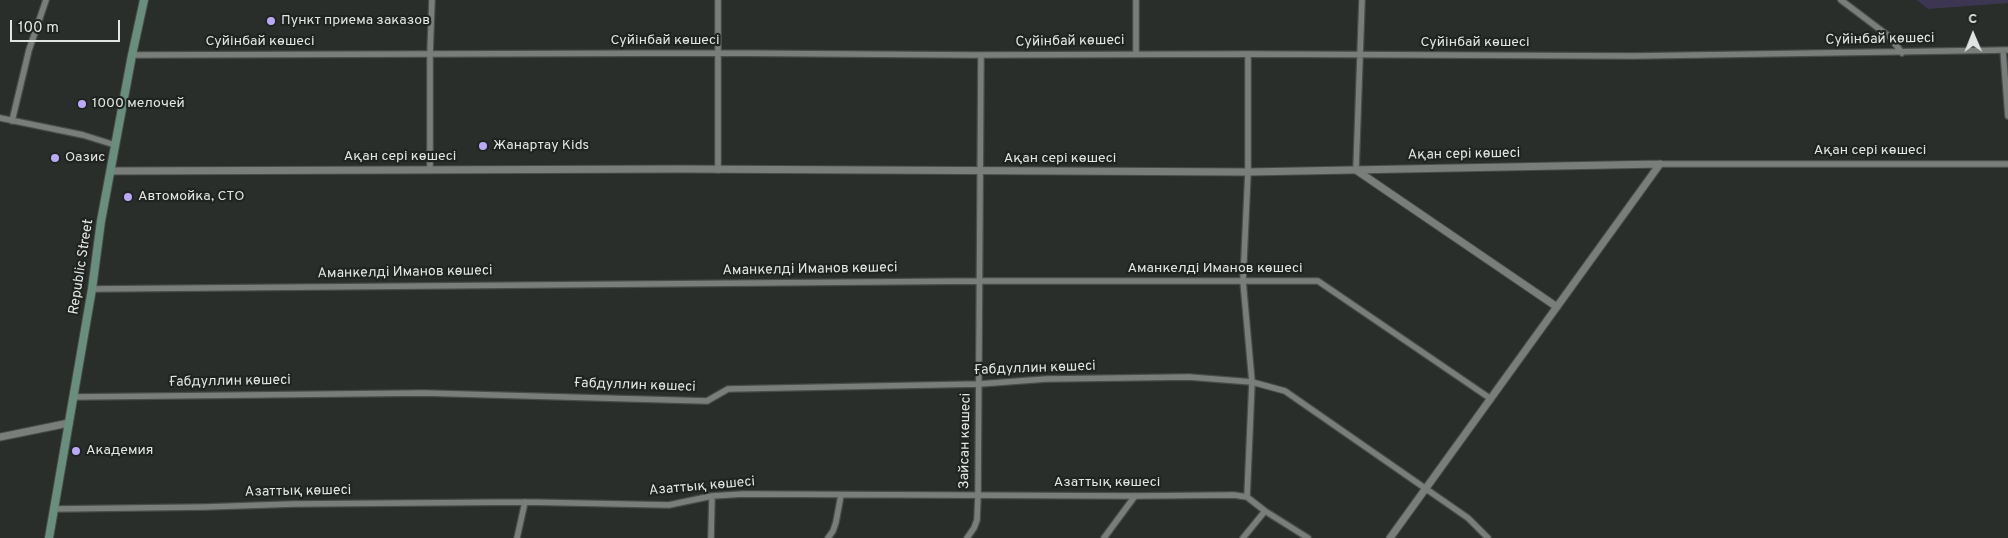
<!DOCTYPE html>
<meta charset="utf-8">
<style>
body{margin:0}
#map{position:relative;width:2008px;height:538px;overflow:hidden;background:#292e2b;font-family:Overpass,sans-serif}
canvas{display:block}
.north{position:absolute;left:1948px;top:10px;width:50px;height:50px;-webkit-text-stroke:4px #202421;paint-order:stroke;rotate:359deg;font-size:14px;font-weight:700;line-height:20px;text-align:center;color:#e1e4e2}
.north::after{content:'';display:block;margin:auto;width:18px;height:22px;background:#e1e4e2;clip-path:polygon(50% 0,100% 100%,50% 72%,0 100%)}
.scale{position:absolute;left:10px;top:20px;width:110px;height:22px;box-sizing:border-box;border:2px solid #e1e4e2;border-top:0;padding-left:6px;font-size:15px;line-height:18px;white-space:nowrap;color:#e1e4e2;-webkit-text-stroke:4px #202421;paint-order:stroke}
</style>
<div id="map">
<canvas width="2008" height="538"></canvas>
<div class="north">С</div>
<div class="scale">100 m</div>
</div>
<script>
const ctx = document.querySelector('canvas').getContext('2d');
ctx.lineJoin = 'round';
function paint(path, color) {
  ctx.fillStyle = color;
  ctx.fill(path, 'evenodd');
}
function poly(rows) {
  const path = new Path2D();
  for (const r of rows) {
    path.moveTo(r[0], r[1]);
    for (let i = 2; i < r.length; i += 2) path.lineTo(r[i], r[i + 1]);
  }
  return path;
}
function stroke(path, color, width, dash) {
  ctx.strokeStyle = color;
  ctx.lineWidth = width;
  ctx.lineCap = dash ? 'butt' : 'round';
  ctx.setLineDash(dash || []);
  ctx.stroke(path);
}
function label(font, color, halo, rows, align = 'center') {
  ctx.font = font + ' Overpass,sans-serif';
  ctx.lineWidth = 4.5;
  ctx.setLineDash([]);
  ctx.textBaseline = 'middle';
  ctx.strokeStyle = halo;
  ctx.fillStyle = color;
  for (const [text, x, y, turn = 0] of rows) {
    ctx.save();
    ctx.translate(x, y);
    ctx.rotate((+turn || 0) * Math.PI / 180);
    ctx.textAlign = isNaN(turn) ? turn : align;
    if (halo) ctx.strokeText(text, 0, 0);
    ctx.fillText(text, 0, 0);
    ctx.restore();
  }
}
paint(poly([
 [1917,0,2008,0,2008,3,1928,9]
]), '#3c3652');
const minor = poly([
 [718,0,718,170],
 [1841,0,1890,37,1902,53],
 [2003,50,2008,116],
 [1136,54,1136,0],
 [132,55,718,53,974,55,1248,54,1633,56,2008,50],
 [0,118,83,135,115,145],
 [12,121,29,50,46,0],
 [1660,164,2008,164],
 [430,169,430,54,432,0],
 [1356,170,1362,0],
 [92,289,978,281,1318,281,1491,399],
 [73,397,424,393,707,401,728,389,979,384,1046,379,1189,377,1252,382,1285,391,1468,518,1488,538],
 [1247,497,1252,382,1243,281,1248,172,1248,54],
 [54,509,205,507,293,504,525,502,669,505,712,496,743,494,1135,496,1234,495,1247,497,1265,511,1308,538],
 [517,538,525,502],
 [711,538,712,496],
 [828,538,833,531,836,522,841,495],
 [967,538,974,528,977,520,978,495,981,55],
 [1104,538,1135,496],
 [1243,538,1265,511]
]);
const tertiary = poly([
 [1356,170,1557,307],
 [111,171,680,169,1248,172,1660,164],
 [0,437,69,423],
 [1390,538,1660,164]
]);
const secondary = poly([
 [49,538,92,289,101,221,132,55,144,0]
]);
stroke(minor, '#484c4a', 8);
stroke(tertiary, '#484c4a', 9);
stroke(secondary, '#484c4a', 10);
stroke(minor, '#797e7b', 5.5);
stroke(tertiary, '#797e7b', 7);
stroke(secondary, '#6a8e7d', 8);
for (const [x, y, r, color] of [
 [271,21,5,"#baaaf6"],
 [82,104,5,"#baaaf6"],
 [483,146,5,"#baaaf6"],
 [55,158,5,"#baaaf6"],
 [128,197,5,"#baaaf6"],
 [76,451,5,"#baaaf6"]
]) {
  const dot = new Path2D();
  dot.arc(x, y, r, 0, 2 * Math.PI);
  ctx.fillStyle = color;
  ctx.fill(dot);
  stroke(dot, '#202421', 2);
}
label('14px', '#e1e4e2', '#202421', [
 ["Пункт приема заказов",281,21],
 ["1000 мелочей",92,104],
 ["Жанартау Kids",493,146],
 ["Оазис",65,158],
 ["Автомойка, СТО",138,197],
 ["Академия",86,451]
], 'left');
label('14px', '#e1e4e2', '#202421', [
 ["Суйінбай көшесі",1880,40,-1],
 ["Суйінбай көшесі",665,41],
 ["Суйінбай көшесі",260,42],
 ["Суйінбай көшесі",1070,42,-1],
 ["Суйінбай көшесі",1475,43],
 ["Ақан сері көшесі",1870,151],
 ["Ақан сері көшесі",1464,155,-1],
 ["Ақан сері көшесі",400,157],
 ["Ақан сері көшесі",1060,159],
 ["Republic Street",82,267,-81],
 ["Аманкелді Иманов көшесі",1215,269],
 ["Аманкелді Иманов көшесі",810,270,-1],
 ["Аманкелді Иманов көшесі",405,273,-1],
 ["Ғабдуллин көшесі",1035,369,-2],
 ["Ғабдуллин көшесі",230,382,-1],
 ["Ғабдуллин көшесі",635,386,2],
 ["Зайсан көшесі",966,441,-89],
 ["Азаттық көшесі",1107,483],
 ["Азаттық көшесі",702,487,-5],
 ["Азаттық көшесі",298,492,-1]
]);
</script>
